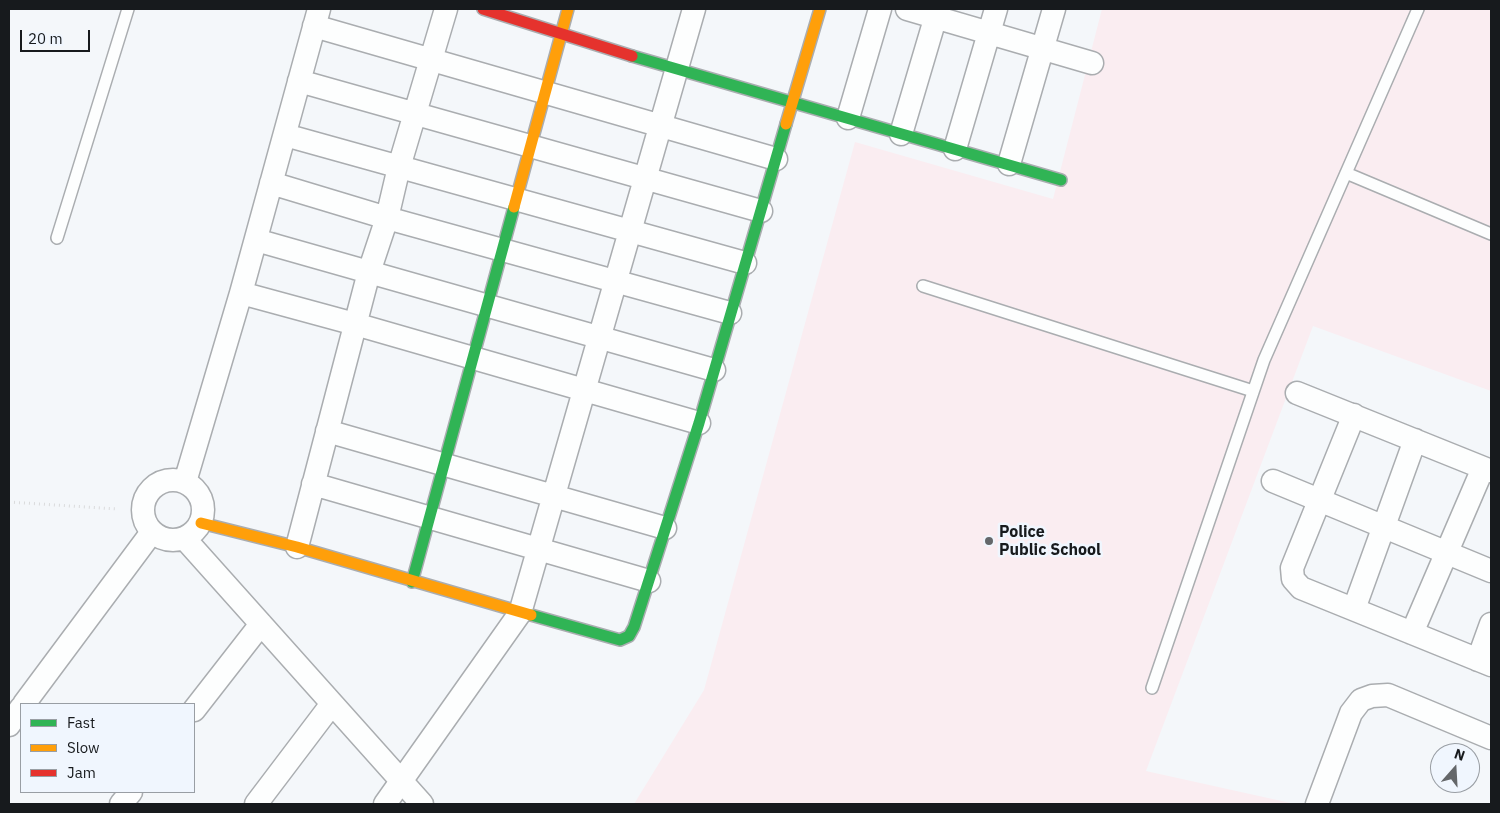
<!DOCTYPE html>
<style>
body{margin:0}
#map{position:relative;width:1500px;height:813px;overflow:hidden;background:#f4f7fa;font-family:"IBM Plex Sans",sans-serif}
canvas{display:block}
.frame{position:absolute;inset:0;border:10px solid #171a1d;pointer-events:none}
.legend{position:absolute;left:20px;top:703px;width:175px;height:90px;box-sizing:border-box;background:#f0f6fe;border:1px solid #999ea4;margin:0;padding:6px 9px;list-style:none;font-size:15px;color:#171a1d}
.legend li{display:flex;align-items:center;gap:10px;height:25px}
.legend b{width:25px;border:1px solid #999ea4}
.north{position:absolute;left:1430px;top:743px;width:50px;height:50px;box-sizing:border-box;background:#f0f6fe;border:1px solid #999ea4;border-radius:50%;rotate:19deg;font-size:14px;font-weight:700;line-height:20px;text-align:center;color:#171a1d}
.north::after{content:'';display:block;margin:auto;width:18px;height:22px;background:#64676a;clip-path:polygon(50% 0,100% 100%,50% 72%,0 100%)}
.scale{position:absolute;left:20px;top:30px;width:70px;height:22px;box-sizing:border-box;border:2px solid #171a1d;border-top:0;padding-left:6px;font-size:15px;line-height:18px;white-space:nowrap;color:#171a1d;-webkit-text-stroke:4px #f0f6fe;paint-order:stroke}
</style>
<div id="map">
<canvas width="1500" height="813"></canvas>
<div class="frame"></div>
<ul class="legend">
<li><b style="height:6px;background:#30b455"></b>Fast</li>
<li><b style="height:6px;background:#ff9f0a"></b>Slow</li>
<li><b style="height:6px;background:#e5322d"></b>Jam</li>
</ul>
<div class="north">N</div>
<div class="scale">20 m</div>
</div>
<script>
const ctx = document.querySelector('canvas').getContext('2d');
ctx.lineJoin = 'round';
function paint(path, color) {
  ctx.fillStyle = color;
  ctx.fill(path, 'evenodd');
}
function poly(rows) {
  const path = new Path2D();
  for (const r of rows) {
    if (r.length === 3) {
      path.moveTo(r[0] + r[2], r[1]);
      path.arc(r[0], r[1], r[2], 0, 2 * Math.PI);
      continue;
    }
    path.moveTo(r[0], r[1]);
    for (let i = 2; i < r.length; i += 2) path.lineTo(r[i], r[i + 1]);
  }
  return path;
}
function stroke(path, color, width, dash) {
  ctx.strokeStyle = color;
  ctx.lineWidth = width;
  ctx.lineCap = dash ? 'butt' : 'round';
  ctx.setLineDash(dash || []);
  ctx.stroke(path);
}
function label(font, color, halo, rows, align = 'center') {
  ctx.font = font + ' "IBM Plex Sans",sans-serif';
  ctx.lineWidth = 5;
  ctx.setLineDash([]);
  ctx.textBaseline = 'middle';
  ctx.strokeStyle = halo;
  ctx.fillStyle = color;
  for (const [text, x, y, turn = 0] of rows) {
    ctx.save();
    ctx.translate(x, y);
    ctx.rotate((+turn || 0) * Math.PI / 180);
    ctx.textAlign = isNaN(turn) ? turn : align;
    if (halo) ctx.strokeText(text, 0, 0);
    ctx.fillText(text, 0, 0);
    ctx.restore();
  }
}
paint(poly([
 [1102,9,1491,9,1491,391,1313,326,1146,771,1295,804,634,804,704,690,855,142,1053,199]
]), '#faedf1');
const lane = poly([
 [1346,173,1491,234],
 [57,238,128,9],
 [923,286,1253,391],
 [1152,688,1264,360,1418,9]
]);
const street = poly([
 [907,9,1092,63],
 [314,26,776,159],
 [299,81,761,211],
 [848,118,880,9],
 [901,134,938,9],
 [285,135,745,263],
 [955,149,996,9],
 [1009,164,1054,9],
 [271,183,387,218,730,313],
 [256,240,714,370],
 [241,293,355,324,699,423],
 [1297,393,1491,471],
 [1354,415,1292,568,1293,579,1301,588,1491,665],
 [327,431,665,528],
 [173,510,30],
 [1273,481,1491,571],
 [185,482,241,293,319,9],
 [313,484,649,581],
 [185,539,422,804],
 [297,547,369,272,387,218,399,167,446,9],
 [1354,609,1415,440],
 [1412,633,1483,468],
 [1478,660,1491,624],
 [24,704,152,532],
 [194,710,261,624],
 [9,725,21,708],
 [121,804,131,792],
 [256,804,331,705],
 [385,804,520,613,694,9],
 [1317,804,1351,713,1361,700,1372,696,1388,695,1491,738]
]);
const fast = poly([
 [632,56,1061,180],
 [412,582,514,207],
 [531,615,620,640,629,636,634,627,699,423,786,124]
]);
const slow = poly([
 [786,124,820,9],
 [514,207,568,9],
 [201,523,297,547,531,615]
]);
const jam = poly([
 [483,9,632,56]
]);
stroke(lane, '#aaadb0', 14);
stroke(street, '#aaadb0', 25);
stroke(fast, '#aaadb0', 14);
stroke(slow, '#aaadb0', 14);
stroke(jam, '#aaadb0', 14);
stroke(poly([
 [9,502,117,509]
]), '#dadbdc', 3, [1, 4]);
stroke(lane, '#fdfefe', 11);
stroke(street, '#fdfefe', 22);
stroke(fast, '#30b455', 11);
stroke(slow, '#ff9f0a', 11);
stroke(jam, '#e5322d', 11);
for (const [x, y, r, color] of [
 [989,541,5,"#64676a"]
]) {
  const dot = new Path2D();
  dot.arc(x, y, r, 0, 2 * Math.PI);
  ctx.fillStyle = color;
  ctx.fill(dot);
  stroke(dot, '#f0f6fe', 2);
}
label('bold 16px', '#171a1d', '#f0f6fe', [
 ["Police",999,532],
 ["Public School",999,550]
], 'left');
</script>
